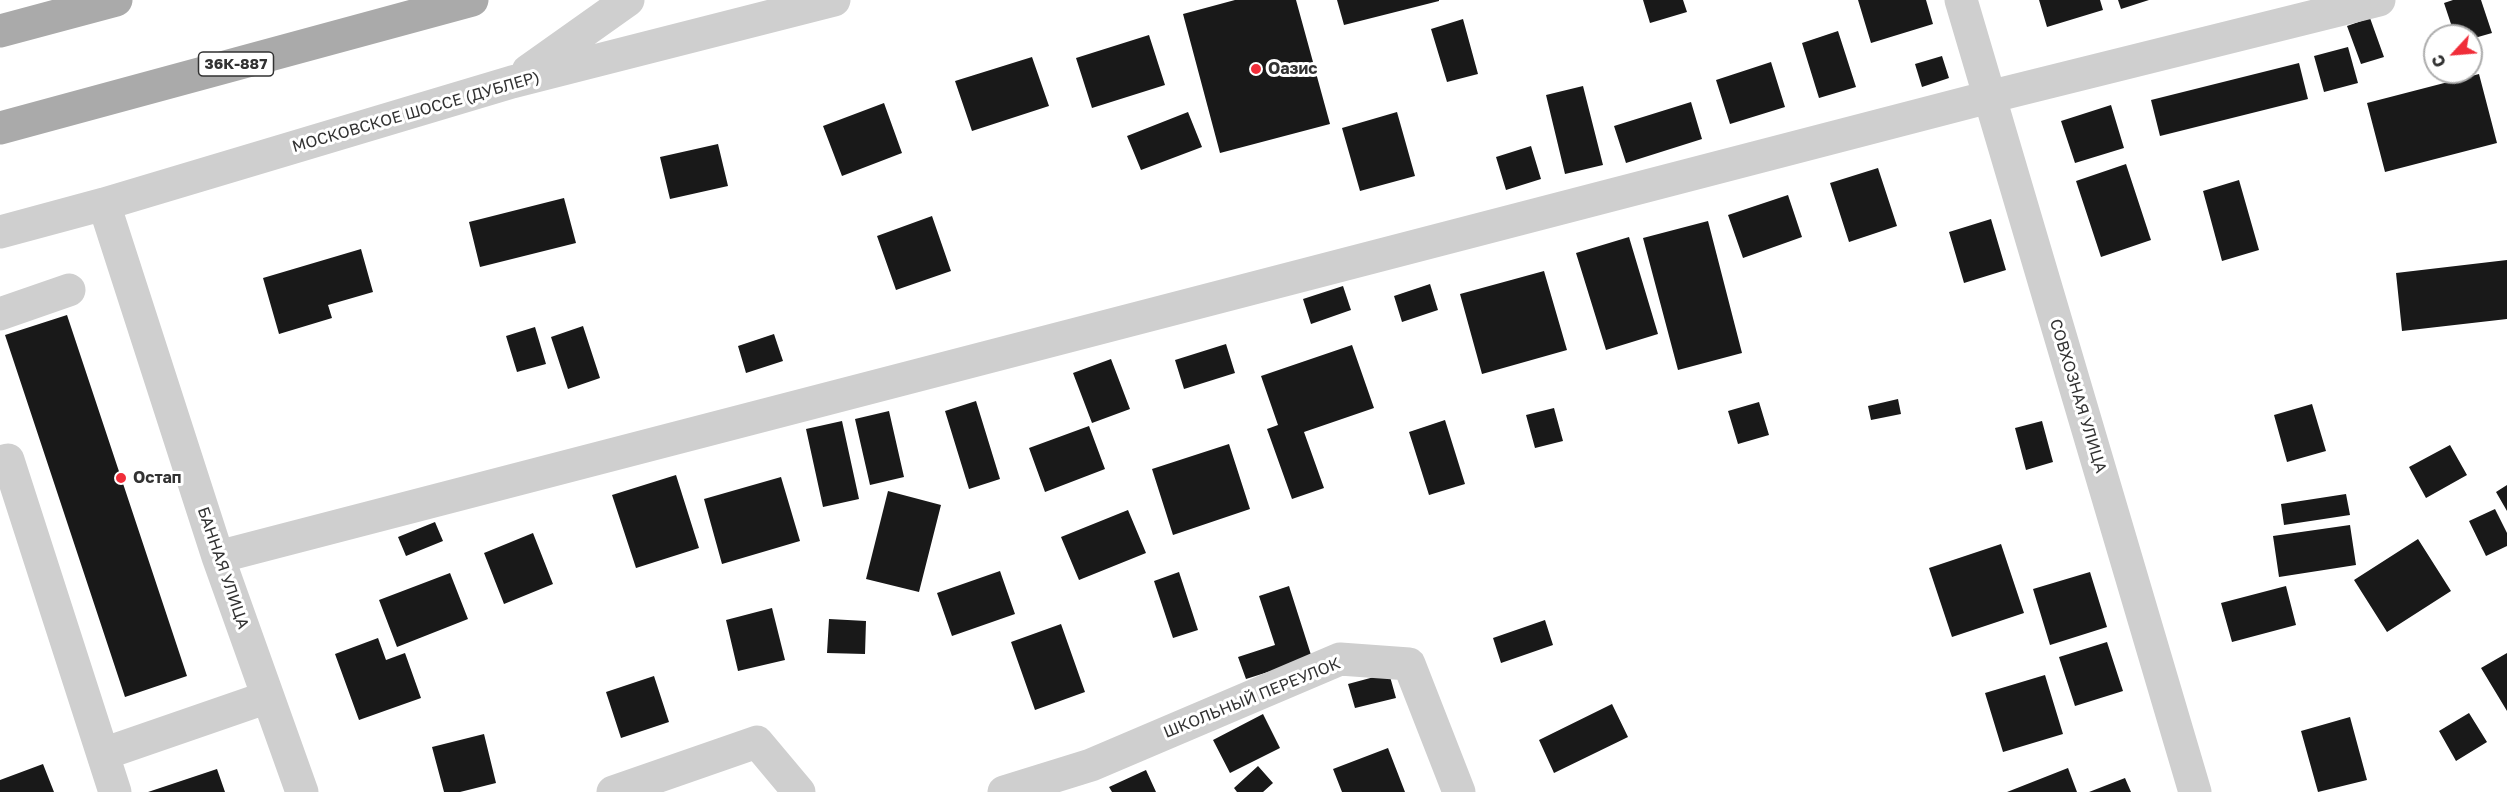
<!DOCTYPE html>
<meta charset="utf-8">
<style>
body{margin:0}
#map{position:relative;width:2507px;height:792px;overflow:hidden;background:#fff;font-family:"Golos Text",sans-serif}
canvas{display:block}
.north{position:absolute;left:2423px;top:24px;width:60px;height:60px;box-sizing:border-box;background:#fff;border:2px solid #adadad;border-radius:50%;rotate:244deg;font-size:16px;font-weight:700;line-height:24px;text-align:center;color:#323232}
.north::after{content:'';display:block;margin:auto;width:21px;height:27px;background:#f02d39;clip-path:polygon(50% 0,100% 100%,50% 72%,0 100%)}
</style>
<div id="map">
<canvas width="2507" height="792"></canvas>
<div class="north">С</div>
</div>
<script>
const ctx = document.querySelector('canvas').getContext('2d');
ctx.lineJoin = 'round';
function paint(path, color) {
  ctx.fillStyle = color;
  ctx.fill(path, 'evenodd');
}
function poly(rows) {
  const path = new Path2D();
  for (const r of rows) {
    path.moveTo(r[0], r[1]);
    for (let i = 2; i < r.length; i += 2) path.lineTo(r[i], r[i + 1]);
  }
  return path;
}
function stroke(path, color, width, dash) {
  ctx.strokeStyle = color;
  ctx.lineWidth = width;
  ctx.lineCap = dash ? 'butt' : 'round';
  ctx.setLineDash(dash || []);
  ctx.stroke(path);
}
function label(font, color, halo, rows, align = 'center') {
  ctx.font = font + ' "Golos Text",sans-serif';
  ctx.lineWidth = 6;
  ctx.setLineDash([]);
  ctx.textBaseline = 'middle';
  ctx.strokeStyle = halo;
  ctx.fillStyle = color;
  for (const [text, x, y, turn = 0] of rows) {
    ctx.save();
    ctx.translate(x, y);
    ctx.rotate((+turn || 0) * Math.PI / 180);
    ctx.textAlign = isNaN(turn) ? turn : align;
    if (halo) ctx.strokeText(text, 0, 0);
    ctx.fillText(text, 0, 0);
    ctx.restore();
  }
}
paint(poly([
 [1235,0,1296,0,1330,124,1220,153,1183,14],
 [1337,0,1439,0,1439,1,1344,25],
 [1643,0,1683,0,1687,12,1650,23],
 [1858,0,1926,0,1933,24,1871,43],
 [2039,0,2100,0,2103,10,2047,27],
 [2118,0,2149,0,2121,9],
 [2453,0,2481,0,2492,33,2471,39,2471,36,2455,36,2444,3],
 [2370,18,2384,57,2361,64,2347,26],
 [1463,19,1478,74,1447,82,1431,29],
 [1838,31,1856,87,1819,98,1802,43],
 [1149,35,1165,85,1092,108,1076,58],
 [2348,47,2358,83,2324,92,2314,56],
 [1942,56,1949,78,1922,87,1915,64],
 [1032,57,1049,106,972,131,955,81],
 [1771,62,1785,107,1730,124,1716,80],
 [2299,63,2308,99,2160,136,2151,100],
 [2479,74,2497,143,2385,172,2367,103],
 [1583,86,1603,165,1565,174,1546,95],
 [1691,102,1702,139,1626,163,1614,126],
 [884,103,902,153,842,176,823,126],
 [2111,105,2124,148,2075,163,2061,121],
 [1188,112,1202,147,1141,170,1127,136],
 [1397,112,1415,176,1360,191,1342,128],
 [718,144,728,186,670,199,660,157],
 [1531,146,1541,179,1506,190,1496,157],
 [2126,164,2151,240,2101,257,2076,181],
 [1878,168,1897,226,1849,242,1830,183],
 [2239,180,2259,250,2222,261,2203,191],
 [1788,195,1802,237,1743,258,1728,215],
 [564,198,576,243,480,267,469,222],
 [932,216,951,271,896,290,877,236],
 [1991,219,2006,270,1964,283,1949,232],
 [1708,221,1742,353,1678,370,1643,238],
 [1629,237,1658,334,1606,350,1576,253],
 [361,249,373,292,328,305,332,318,279,334,263,278],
 [2507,260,2507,319,2402,331,2396,273],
 [1544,271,1567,350,1482,374,1460,294],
 [1430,284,1438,310,1402,322,1394,296],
 [1343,286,1351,310,1311,324,1303,299],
 [67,315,187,676,125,697,5,335],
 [583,326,600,378,568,389,551,337],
 [535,327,546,364,517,372,506,336],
 [774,334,783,361,746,373,738,346],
 [1226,344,1235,373,1184,389,1175,360],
 [1352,345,1374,408,1304,432,1324,488,1292,499,1267,429,1278,425,1261,376],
 [1111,359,1130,409,1092,423,1073,373],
 [1898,399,1901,414,1871,420,1868,406],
 [976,401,1000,479,969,489,945,411],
 [1759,402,1769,435,1738,444,1728,411],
 [2312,404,2326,451,2287,462,2274,415],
 [1554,408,1563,441,1535,448,1526,415],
 [889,411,904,477,870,485,855,419],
 [1445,420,1465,484,1429,495,1409,432],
 [842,421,859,499,823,507,806,429],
 [2042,421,2053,462,2026,470,2015,428],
 [1089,426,1105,469,1045,492,1029,448],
 [1229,444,1250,509,1173,535,1152,469],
 [2450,445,2467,475,2426,498,2409,467],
 [676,475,699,548,636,568,612,495],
 [781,477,800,541,722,564,704,499],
 [2507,485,2507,511,2496,492],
 [888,491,941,505,919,592,866,579],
 [2346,494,2350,515,2284,525,2281,504],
 [2495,509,2507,533,2507,546,2486,556,2469,521],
 [1128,510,1146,553,1079,580,1061,537],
 [435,522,443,541,406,556,398,537],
 [2350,525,2356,565,2279,577,2273,536],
 [533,533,553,584,504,604,484,553],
 [2418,539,2451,591,2387,632,2354,580],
 [2001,544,2024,613,1952,637,1929,568],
 [1000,571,1015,614,952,636,937,593],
 [1179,572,1198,630,1173,638,1154,581],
 [2090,572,2107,627,2050,645,2033,589],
 [450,573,468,619,397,647,379,600],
 [1289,586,1312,658,1246,679,1238,657,1275,645,1259,596],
 [2286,586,2296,625,2232,642,2221,603],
 [772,608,785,660,738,671,726,620],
 [829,619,866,621,865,654,827,653],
 [1545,620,1553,645,1501,663,1493,638],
 [1061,624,1085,692,1035,710,1011,642],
 [378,638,386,660,405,653,421,698,359,720,335,654],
 [2107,642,2123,691,2075,706,2059,657],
 [2507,653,2507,711,2481,668],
 [1389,673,1396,698,1355,708,1348,684],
 [2045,675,2063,734,2003,752,1985,693],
 [654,676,669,722,621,738,606,692],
 [1612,704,1628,737,1554,773,1539,740],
 [2469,713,2487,742,2456,761,2439,731],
 [1263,714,1280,748,1230,773,1213,740],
 [2350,717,2367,780,2318,792,2301,731],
 [484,734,496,783,460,792,444,792,432,747],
 [1388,748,1405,792,1342,792,1333,769],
 [43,764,54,792,0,792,0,780],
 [1258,766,1273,783,1263,792,1237,792,1234,788],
 [2068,768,2077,792,2007,792],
 [217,769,225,792,148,792],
 [1146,770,1156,792,1112,792,1109,787],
 [2125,778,2131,792,2089,792]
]), '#191919');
stroke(poly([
 [1961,0,2195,792],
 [528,71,628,0],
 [104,204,218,557,302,792],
 [0,232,104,204,512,82,834,0],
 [0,314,69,290],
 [0,462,8,460,115,792],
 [218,557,1989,97,2379,0],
 [103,754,268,697],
 [613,792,757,742,799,792],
 [1004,792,1091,765,1340,659,1409,664,1459,792]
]), '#cfcfcf', 33);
stroke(poly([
 [0,31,116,0],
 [0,128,472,0]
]), '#aaa', 33);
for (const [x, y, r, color] of [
 [1256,69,6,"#f02d39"],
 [121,478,6,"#f02d39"]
]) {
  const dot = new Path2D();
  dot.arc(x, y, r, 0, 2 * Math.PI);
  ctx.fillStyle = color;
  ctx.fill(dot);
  stroke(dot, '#fff', 2);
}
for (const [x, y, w] of [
 [236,64,75]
]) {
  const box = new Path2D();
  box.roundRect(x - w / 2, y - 12, w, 24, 4.5);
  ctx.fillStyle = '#fff';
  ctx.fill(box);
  stroke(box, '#323232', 1.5);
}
label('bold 15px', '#323232', null, [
 ["36К-887",236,64]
]);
label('bold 16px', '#323232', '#fff', [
 ["Оазис",1268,69],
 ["Остап",133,478]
], 'left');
label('16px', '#323232', '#fff', [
 ["МОСКОВСКОЕ ШОССЕ (ДУБЛЕР)",416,112,-16],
 ["СОВХОЗНАЯ УЛИЦА",2078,396,73],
 ["БАННАЯ УЛИЦА",223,568,71],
 ["ШКОЛЬНЫЙ ПЕРЕУЛОК",1252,698,-22]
]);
</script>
